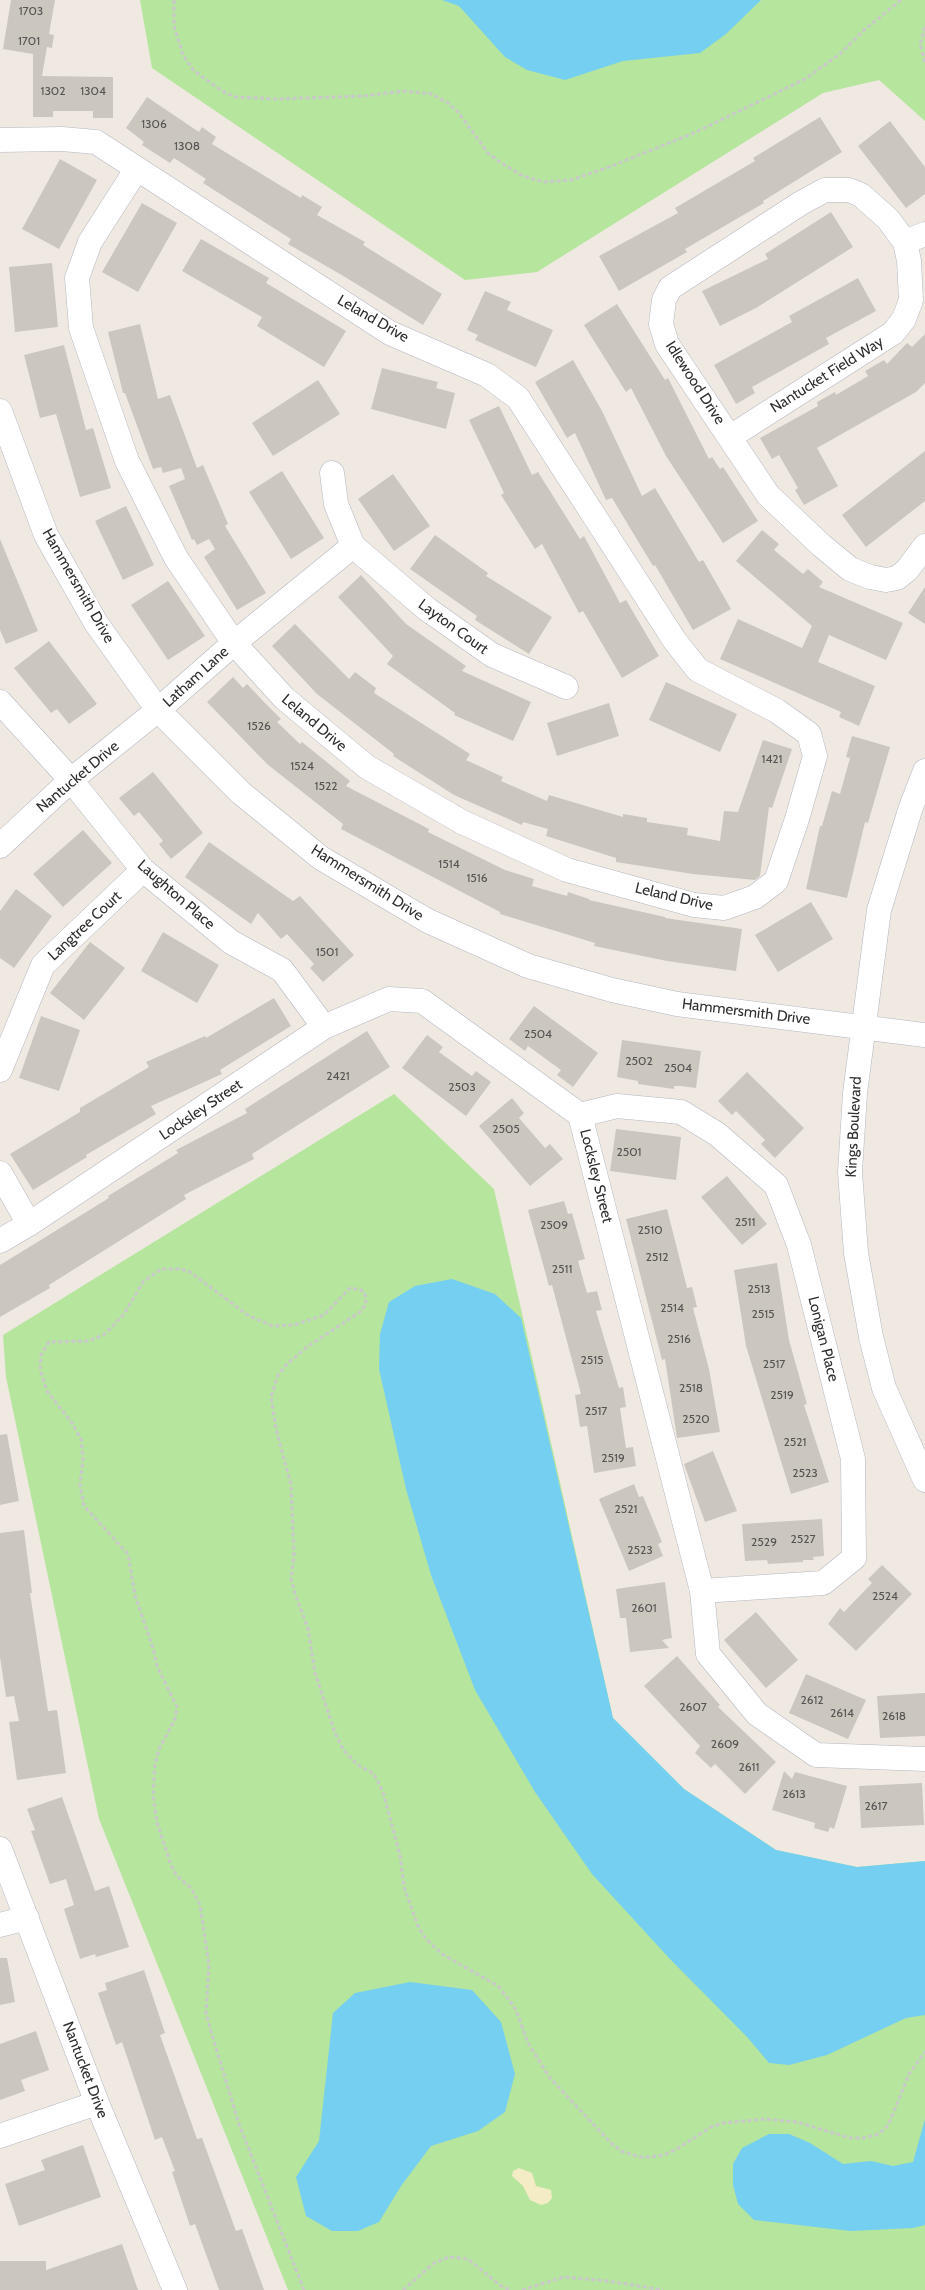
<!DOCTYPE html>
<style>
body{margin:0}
canvas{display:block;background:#efe9e1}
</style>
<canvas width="925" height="2290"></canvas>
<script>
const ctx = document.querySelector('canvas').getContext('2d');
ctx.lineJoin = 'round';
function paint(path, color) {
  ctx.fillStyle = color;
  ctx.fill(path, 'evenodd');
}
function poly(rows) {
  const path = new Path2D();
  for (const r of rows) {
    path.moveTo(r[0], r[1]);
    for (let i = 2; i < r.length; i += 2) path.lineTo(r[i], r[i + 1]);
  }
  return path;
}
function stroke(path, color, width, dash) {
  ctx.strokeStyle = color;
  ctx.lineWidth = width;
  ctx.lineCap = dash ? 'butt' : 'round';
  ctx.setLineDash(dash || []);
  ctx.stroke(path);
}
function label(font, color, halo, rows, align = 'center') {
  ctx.font = font + ' Cabin,sans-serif';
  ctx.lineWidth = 5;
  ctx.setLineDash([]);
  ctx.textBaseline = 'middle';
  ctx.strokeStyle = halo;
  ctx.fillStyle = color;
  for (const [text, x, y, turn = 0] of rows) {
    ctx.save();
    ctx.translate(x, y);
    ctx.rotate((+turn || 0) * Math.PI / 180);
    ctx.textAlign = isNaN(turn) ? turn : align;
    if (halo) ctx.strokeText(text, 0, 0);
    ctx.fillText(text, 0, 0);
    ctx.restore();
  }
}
paint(poly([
 [140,0,925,0,925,121,879,80,823,93,537,272,465,280,152,68],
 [394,1094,494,1189,613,1718,684,1789,776,1850,857,1867,925,1861,925,2290,288,2290,99,1819,6,1377,3,1335]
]), '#b6e59e');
paint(poly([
 [519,2168,532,2173,536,2186,551,2190,552,2198,548,2203,541,2205,530,2200,523,2186,512,2176,513,2171]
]), '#f3ecc5');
paint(poly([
 [442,0,761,0,726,34,700,53,623,61,565,80,527,70,505,57,459,6],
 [452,1279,495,1294,521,1318,613,1718,684,1789,776,1850,857,1867,925,1861,925,2015,906,2018,827,2055,789,2065,769,2063,748,2038,669,1958,592,1874,535,1792,475,1690,431,1575,406,1489,379,1369,380,1334,389,1302,415,1286],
 [410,1982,472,1990,501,2022,515,2074,505,2112,478,2131,431,2146,401,2186,379,2222,358,2231,332,2231,306,2216,296,2177,319,2141,333,2013,355,1993],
 [925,2119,925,2225,913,2228,851,2231,754,2220,738,2204,733,2185,733,2164,742,2148,769,2134,789,2134,810,2143,843,2164,871,2161,893,2166,913,2162]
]), '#75cff0');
paint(poly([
 [11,0,55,0,49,34,54,35,52,48,47,47,42,76,113,77,113,118,93,118,93,111,53,111,53,117,33,117,33,54,3,49],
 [147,97,199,132,202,127,216,137,212,144,301,198,302,195,322,207,317,215,365,242,363,245,442,294,423,325,345,277,288,244,291,239,203,183,206,179,174,158,170,163,142,145,144,142,126,128],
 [820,117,842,152,763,201,764,203,685,249,687,252,619,291,599,256,678,213,675,208,755,161,753,158],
 [890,121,925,167,925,194,906,208,858,146],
 [60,159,97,180,59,249,22,229],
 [142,203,177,223,138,292,102,272],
 [831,212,853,247,756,308,720,326,702,291,768,259,765,254],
 [201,239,269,278,266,283,346,331,324,367,257,326,262,317,182,271],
 [52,263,58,327,15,332,9,267],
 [858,278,876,311,826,338,829,344,752,387,755,393,736,404,714,365,792,322,789,316],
 [485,291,511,302,507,310,553,330,536,367,475,340,478,335,467,330],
 [617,304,665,380,668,378,709,459,712,457,720,469,723,467,758,521,723,543,666,456,631,388,626,392,584,325],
 [140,324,158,399,170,395,197,468,203,465,228,524,225,526,266,593,237,610,204,557,215,549,209,539,197,545,194,539,192,540,169,486,185,479,181,468,163,473,161,467,153,469,125,393,123,393,108,332],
 [925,334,925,383,916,392,817,448,838,486,804,505,795,490,798,488,779,455,772,459,760,438,818,406,817,402,835,392,836,395,868,376,865,371,884,360,887,364,907,343,912,347],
 [64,345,86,430,93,428,111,488,80,497,56,414,40,418,24,355],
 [573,360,602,411,642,496,655,488,699,562,703,560,731,609,693,630,655,565,653,566,612,498,606,500,575,433,567,438,535,382],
 [382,368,438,382,436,388,455,393,446,429,371,409],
 [318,380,340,414,273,456,252,423],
 [499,406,532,475,538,472,580,539,584,536,620,603,626,600,659,656,622,678,583,611,579,613,542,544,535,549,501,495,504,493,469,420],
 [925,451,925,501,866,547,842,515],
 [282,471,324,538,291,559,249,492],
 [393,474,430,526,394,551,358,499],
 [126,506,154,565,123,580,95,521],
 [762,530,779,544,774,550,803,574,808,569,823,582,819,587,903,623,886,660,829,635,818,662,875,686,859,726,839,717,841,712,720,659,738,619,802,648,812,626,736,561],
 [435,535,488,573,486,576,552,617,529,654,475,620,477,616,410,569],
 [0,539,38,631,6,644,0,630],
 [361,575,406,624,466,666,462,671,531,702,513,741,454,715,455,713,387,664,393,656,338,597],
 [168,581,205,636,168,660,131,605],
 [925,587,925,624,908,613],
 [295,624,349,679,355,672,376,688,374,693,470,754,466,760,503,777,501,781,547,801,549,795,623,817,623,814,647,818,647,822,688,828,687,835,720,841,724,811,738,812,763,740,792,749,772,808,769,807,760,876,755,880,693,874,616,862,616,858,546,836,548,829,523,822,522,825,454,795,393,756,394,754,317,694,272,646],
 [49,641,97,704,69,724,57,709,51,713,14,668],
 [233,677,243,688,247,684,263,701,281,719,277,722,300,744,302,742,350,781,346,786,429,829,428,832,505,870,534,879,532,886,567,896,568,892,589,899,589,900,665,917,665,918,742,929,736,971,667,961,594,946,595,943,500,914,500,912,341,829,343,824,267,764,207,702],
 [666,682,737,714,720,752,649,720],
 [609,703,619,736,557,756,547,723],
 [852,736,890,747,868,823,865,822,847,898,806,889,820,826,822,826,832,791,840,794,850,758,846,757],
 [153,772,203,833,171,859,159,844,163,841,139,812,134,816,119,798],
 [83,830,112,863,63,907,33,874],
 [209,842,293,901,300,896,354,955,323,982,310,968,314,964,287,934,281,939,258,913,251,924,185,877],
 [16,889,52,916,14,968,0,958,0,911],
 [811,902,833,939,778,972,755,935],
 [163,932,219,965,197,1003,141,971],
 [90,942,125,968,84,1020,50,993],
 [274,998,291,1026,220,1070,222,1074,151,1106,156,1114,86,1155,87,1157,33,1190,10,1154,80,1112,80,1108,149,1067,146,1062,205,1036,206,1038],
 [534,1006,598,1053,573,1087,557,1075,561,1070,528,1046,525,1051,509,1039],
 [41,1016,80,1030,59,1091,19,1078],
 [367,1031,390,1067,252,1154,254,1159,184,1195,186,1199,49,1285,50,1288,0,1317,0,1265,109,1198,108,1196,178,1153,176,1150,247,1113,245,1109],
 [427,1035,443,1047,439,1052,472,1076,476,1071,491,1082,466,1116,402,1068],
 [622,1040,701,1051,696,1088,681,1086,674,1086,674,1089,638,1084,638,1081,617,1077],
 [747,1072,804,1128,775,1158,761,1144,765,1140,736,1111,732,1115,718,1101],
 [512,1098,524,1113,519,1118,545,1148,550,1144,563,1159,530,1186,479,1126],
 [616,1129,681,1137,676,1180,610,1171],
 [727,1176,767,1224,742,1245,701,1197],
 [564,1201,568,1214,572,1213,585,1259,578,1261,587,1293,597,1291,602,1310,596,1311,619,1388,623,1387,626,1407,620,1408,626,1448,633,1447,636,1466,594,1473,587,1426,580,1427,575,1395,581,1394,552,1285,549,1286,528,1210],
 [667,1209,687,1288,692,1287,697,1307,693,1308,709,1369,720,1432,677,1438,665,1359,662,1360,626,1219],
 [777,1263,789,1340,807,1404,804,1405,829,1482,791,1494,746,1346,734,1270],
 [7,1434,19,1501,0,1505,0,1435],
 [713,1451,737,1511,705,1522,684,1464],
 [634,1484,639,1497,643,1496,662,1542,658,1544,663,1556,629,1571,599,1499],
 [822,1519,824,1556,813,1557,814,1560,803,1560,803,1562,768,1564,767,1560,745,1561,742,1524],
 [24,1530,32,1593,30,1593,48,1711,57,1710,66,1773,17,1780,9,1722,19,1721,14,1696,6,1697,0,1657,0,1533],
 [882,1565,912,1594,856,1651,828,1624,840,1608,844,1612,872,1583,868,1579],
 [665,1582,672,1638,662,1640,669,1648,630,1652,626,1618,620,1618,616,1589],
 [756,1612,798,1660,766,1688,724,1640],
 [677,1656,720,1705,718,1707,776,1762,745,1794,715,1764,711,1768,695,1753,700,1746,644,1686],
 [806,1674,866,1700,848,1739,789,1713],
 [925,1693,925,1736,880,1738,877,1696],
 [784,1771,792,1779,795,1772,847,1786,834,1829,830,1827,828,1832,814,1828,815,1823,772,1810],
 [922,1783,924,1825,861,1828,859,1786],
 [62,1797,95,1891,109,1886,129,1947,96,1957,95,1954,80,1959,64,1909,74,1905,66,1879,50,1884,31,1831,35,1830,27,1809],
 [0,1958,7,1958,15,2002,0,2005],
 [144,1970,165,2033,160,2035,197,2139,202,2138,236,2231,242,2229,264,2290,219,2290,195,2224,190,2226,172,2172,175,2171,162,2137,155,2140,122,2042,116,2045,98,1993,107,1990,105,1983],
 [36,2031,49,2070,21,2080,25,2091,0,2100,0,2044],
 [83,2145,101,2197,19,2226,5,2184,45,2170,41,2160],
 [122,2244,138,2290,0,2290,0,2261,46,2261,46,2270]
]), '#cbc7bf');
const minor = poly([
 [0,140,62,139,96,142,390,333,487,375,518,398,675,641,698,670,777,711,809,734,815,756,797,819,776,881,755,897,724,908,694,905,567,870,462,822,367,767,284,698,234,643,176,558,127,461,81,328,77,278,90,242,136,170],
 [925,234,905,242,888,219,861,195,849,190,825,190,801,203,670,288,664,300,661,324,667,344,768,495,821,545,850,569,870,577,886,580,897,578,907,570,925,546],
 [0,411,46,535,96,623,158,710,241,793,321,858,428,921,528,966,612,990,677,1004,925,1035],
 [730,437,893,333,904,319,911,300,909,261,905,242],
 [332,473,336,504,353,546,427,609,492,655,566,687],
 [0,702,71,780,143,870,231,942,282,970,324,1027],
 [925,771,911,807,879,910,855,1093,850,1172,856,1253,871,1337,884,1388,925,1480],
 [0,846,71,780,158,710,234,643,353,546],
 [0,1070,43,965,143,870],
 [580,1115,617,1106,681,1112,717,1134,776,1185,799,1245,853,1459,854,1558,823,1583,702,1591],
 [0,1173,29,1224],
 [0,1241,29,1224,324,1027,389,999,422,1001,580,1115,702,1591,708,1654,757,1714,816,1755,925,1759],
 [0,1849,97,2103,175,2290],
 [0,1925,27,1918],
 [0,2136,97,2103]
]);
stroke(minor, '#b4b7c1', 25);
stroke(poly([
 [174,0,174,26,183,55,194,71,224,92,236,97,278,99,363,96,405,91,432,94,448,103,458,112,488,153,500,162,523,176,544,182,571,180,609,167,694,133,805,79,841,53,864,30,901,0],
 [925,27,920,44,925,63],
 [304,2290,239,2124,210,2028,206,2013,209,1965,200,1905,191,1888,177,1876,171,1865,157,1823,153,1795,155,1764,159,1749,175,1719,177,1707,157,1666,153,1648,135,1595,128,1554,84,1506,80,1485,83,1458,81,1439,72,1423,47,1391,40,1369,41,1355,49,1342,89,1341,105,1334,124,1314,143,1282,161,1269,181,1269,190,1272,249,1316,273,1326,294,1325,324,1315,350,1288,361,1290,365,1293,366,1304,360,1312,307,1347,287,1364,278,1375,271,1397,276,1429,291,1485,294,1556,291,1578,295,1594,308,1628,315,1673,335,1733,344,1751,358,1765,374,1774,383,1792,400,1855,404,1887,418,1926,426,1939,442,1954,498,1986,507,1997,516,2010,528,2043,550,2078,610,2142,621,2151,640,2157,649,2157,664,2155,675,2150,711,2127,723,2123,765,2119,797,2122,850,2138,863,2138,876,2135,885,2129,890,2121,909,2074,925,2052],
 [403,2290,434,2263,449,2257,468,2259,501,2286,511,2290],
 [522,2290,564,2277,608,2281,663,2290]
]), '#c9c9c9', 3, [4, 2.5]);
stroke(minor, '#fff', 24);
label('12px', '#555452', null, [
 ["1703",31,11],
 ["1701",29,41],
 ["1302",53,91],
 ["1304",93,91],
 ["1306",154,124],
 ["1308",187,146],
 ["1526",259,726],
 ["1421",772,759],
 ["1524",302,766],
 ["1522",326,786],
 ["1514",449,864],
 ["1516",477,878],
 ["1501",327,952],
 ["2504",538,1034],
 ["2502",639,1061],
 ["2504",678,1068],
 ["2421",338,1076],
 ["2503",462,1087],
 ["2505",506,1129],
 ["2501",629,1152],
 ["2511",745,1222],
 ["2509",554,1225],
 ["2510",650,1230],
 ["2512",657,1257],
 ["2511",562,1269],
 ["2513",759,1289],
 ["2514",672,1308],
 ["2515",763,1314],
 ["2516",679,1339],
 ["2515",592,1360],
 ["2517",774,1364],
 ["2518",691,1388],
 ["2519",782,1395],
 ["2517",596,1411],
 ["2520",696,1419],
 ["2521",795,1442],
 ["2519",613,1458],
 ["2523",805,1473],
 ["2521",626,1509],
 ["2527",803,1539],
 ["2529",764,1542],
 ["2523",640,1550],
 ["2524",885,1596],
 ["2601",644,1608],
 ["2612",812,1700],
 ["2607",693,1707],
 ["2614",842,1713],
 ["2618",894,1716],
 ["2609",725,1744],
 ["2611",749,1767],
 ["2613",794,1794],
 ["2617",876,1806]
]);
label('15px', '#2e2e2e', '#fff', [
 ["Leland Drive",373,319,30],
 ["Nantucket Field Way",827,375,-32],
 ["Idlewood Drive",695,383,57],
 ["Hammersmith Drive",78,586,60],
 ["Layton Court",453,627,36],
 ["Latham Lane",196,677,-42],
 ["Leland Drive",314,723,40],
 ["Nantucket Drive",78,777,-40],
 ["Hammersmith Drive",367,883,32],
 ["Laughton Place",176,895,41],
 ["Leland Drive",674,897,13],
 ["Langtree Court",85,926,-43],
 ["Hammersmith Drive",746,1012,7],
 ["Locksley Street",201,1110,-34],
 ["Kings Boulevard",854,1127,-87],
 ["Locksley Street",596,1176,76],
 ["Lonigan Place",823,1339,76],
 ["Nantucket Drive",85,2070,69]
]);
</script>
